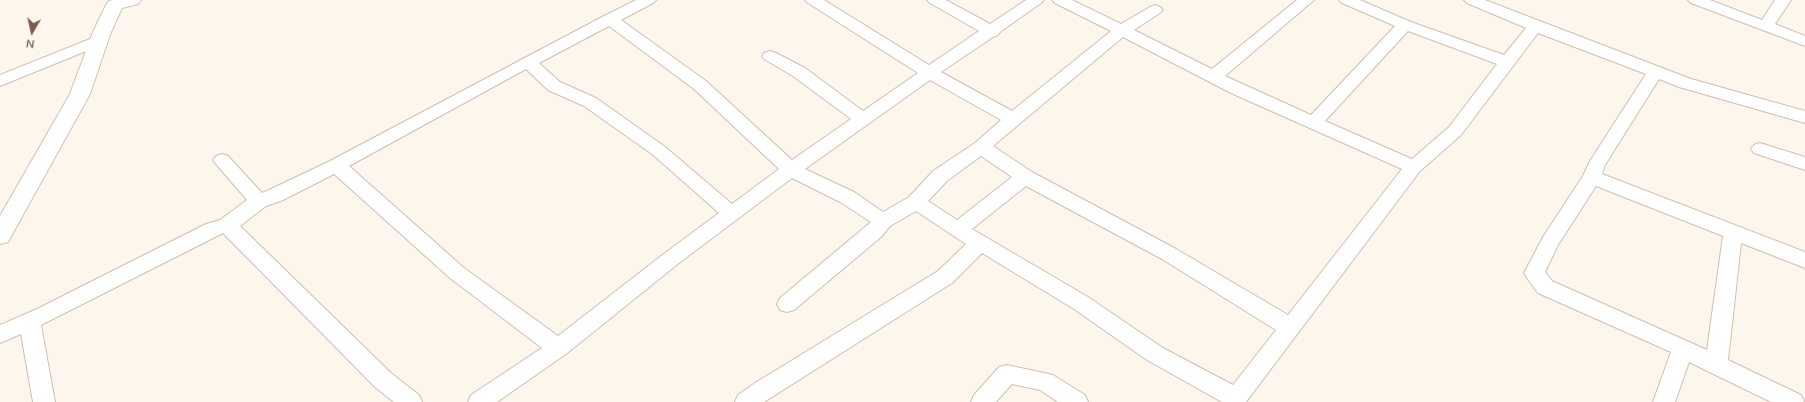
<!DOCTYPE html>
<style>
body{margin:0}
#map{position:relative;width:1805px;height:402px;overflow:hidden;background:#fdf6ec;font-family:Mulish,sans-serif}
canvas{display:block}
.north{position:absolute;left:12px;top:12px;width:40px;height:40px;-webkit-text-stroke:3px #fffaf3;paint-order:stroke;rotate:189deg;font-size:11px;font-weight:700;line-height:16px;text-align:center;color:#7a5c4d}
.north::after{content:'';display:block;margin:auto;width:14px;height:18px;background:#7a5c4d;clip-path:polygon(50% 0,100% 100%,50% 72%,0 100%)}
</style>
<div id="map">
<canvas width="1805" height="402"></canvas>
<div class="north">N</div>
</div>
<script>
const ctx = document.querySelector('canvas').getContext('2d');
ctx.lineJoin = 'round';
function poly(rows) {
  const path = new Path2D();
  for (const r of rows) {
    path.moveTo(r[0], r[1]);
    for (let i = 2; i < r.length; i += 2) path.lineTo(r[i], r[i + 1]);
  }
  return path;
}
function stroke(path, color, width, dash) {
  ctx.strokeStyle = color;
  ctx.lineWidth = width;
  ctx.lineCap = dash ? 'butt' : 'round';
  ctx.setLineDash(dash || []);
  ctx.stroke(path);
}
function paint(path, color) {
  ctx.fillStyle = color;
  ctx.fill(path, 'evenodd');
}
const street = poly([
 [636,0,656,0,653,3,621,20,706,81,792,160,851,119,793,76,764,59,762,56,764,53,770,51,776,53,805,68,863,111,918,73,808,3,805,0,824,0,929,65,979,31,930,3,927,0,946,0,990,24,1026,0,1044,0,1041,3,1000,32,998,35,993,37,941,72,1012,111,1111,31,1055,3,1052,0,1072,0,1121,24,1150,7,1155,5,1160,7,1163,10,1160,13,1134,30,1212,69,1297,0,1314,0,1225,76,1311,115,1395,26,1342,3,1339,0,1360,0,1411,22,1504,55,1526,28,1467,3,1464,0,1485,0,1691,79,1805,111,1805,123,1679,87,1659,79,1605,165,1602,174,1805,252,1805,268,1741,243,1728,360,1801,395,1804,402,1771,402,1689,362,1675,402,1653,402,1671,352,1538,293,1527,278,1524,273,1543,237,1583,176,1590,161,1646,74,1538,33,1461,135,1420,171,1246,402,1222,402,1147,360,1074,309,982,253,952,283,764,402,735,402,738,395,755,383,938,271,966,244,916,211,890,226,881,237,794,310,787,312,780,310,777,304,780,298,871,222,840,202,792,178,679,263,566,354,497,402,468,402,471,395,542,348,450,278,334,174,283,200,266,206,240,226,391,373,419,395,422,402,394,402,375,387,223,233,41,325,55,402,33,402,21,334,0,343,0,325,37,309,206,224,220,220,247,200,216,164,213,160,216,156,222,154,228,156,262,193,269,190,330,161,604,16,636,0],
 [609,26,694,89,779,169,732,204,664,146,596,98,560,82,539,63,609,26],
 [1408,31,1497,64,1449,127,1412,159,1325,121,1408,31],
 [1123,37,1231,93,1402,169,1288,315,1176,249,1032,172,993,146,1123,37],
 [526,69,548,90,584,106,652,154,719,213,665,253,558,336,464,268,349,166,526,69],
 [930,80,1001,120,975,143,933,171,909,197,883,212,854,192,805,169,930,80],
 [981,156,1012,177,957,220,928,201,947,181,981,156],
 [1026,186,1162,259,1276,330,1233,385,1163,348,1088,297,972,229,1026,186],
 [1596,186,1723,236,1707,350,1552,281,1545,272,1558,245,1596,186],
 [1688,0,1710,0,1762,20,1775,0,1791,0,1775,24,1805,36,1805,46,1691,3,1688,0],
 [100,35,106,37,108,40,106,43,0,86,0,75,100,35],
 [1760,143,1805,157,1805,170,1754,153,1751,149,1754,145,1760,143],
 [1007,365,1053,375,1085,395,1088,402,1058,402,1040,390,1012,384,996,402,971,402,974,395,999,367,1007,365]
]);
const secondary = poly([
 [113,0,141,0,138,4,122,8,111,32,90,94,8,242,0,244,0,216,70,94,93,32,106,5,109,1,113,0]
]);
stroke(street, '#d1beb0', 2);
stroke(secondary, '#d6c0b0', 2);
paint(street, '#fff');
paint(secondary, '#fff');
</script>
